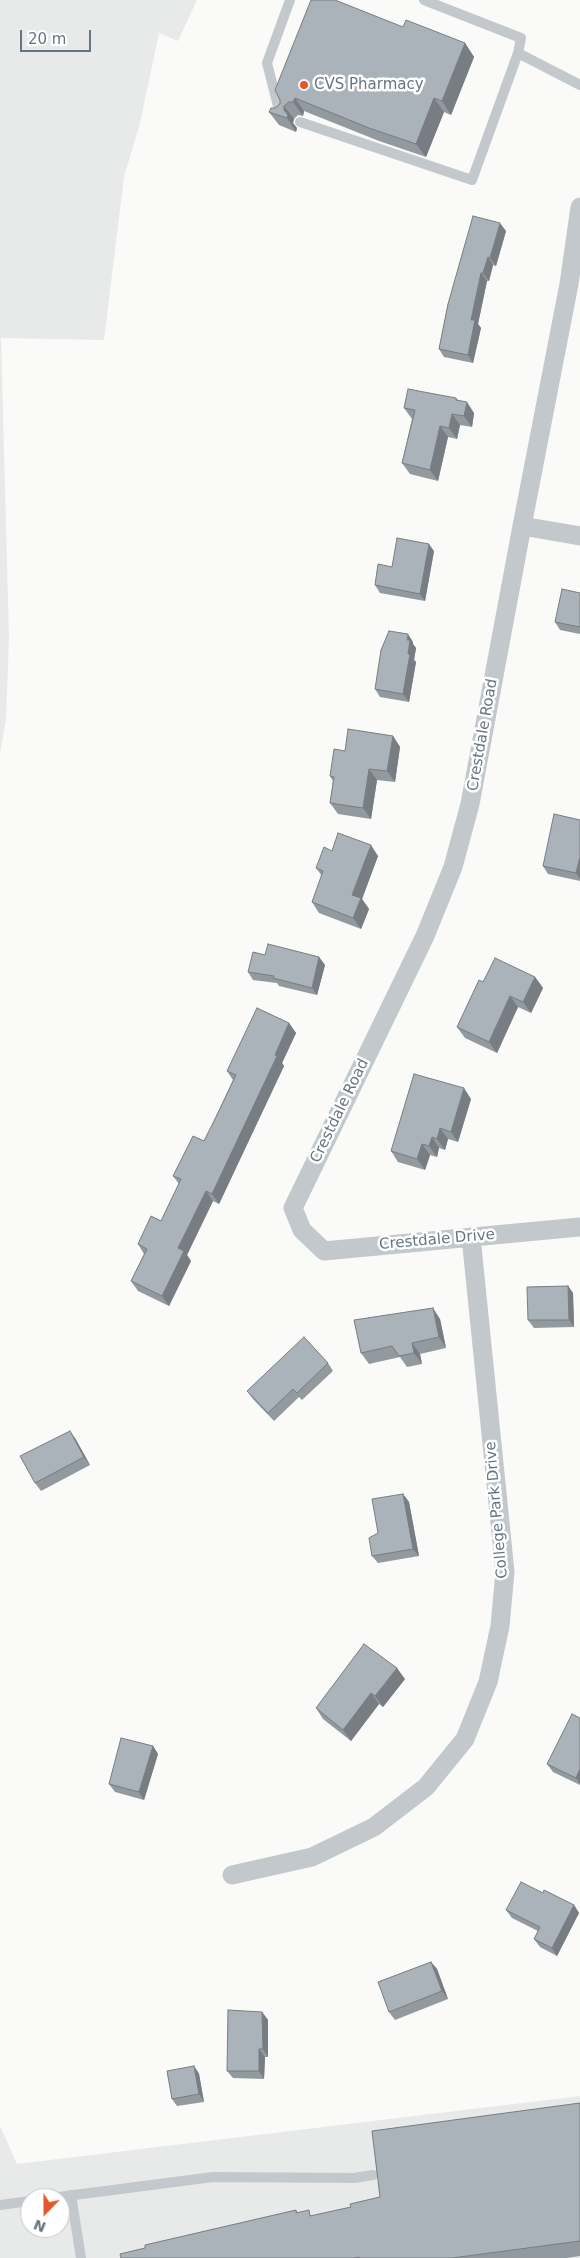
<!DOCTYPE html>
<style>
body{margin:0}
#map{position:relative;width:580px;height:2258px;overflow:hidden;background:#fafaf8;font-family:"DejaVu Sans",sans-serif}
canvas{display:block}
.north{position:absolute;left:20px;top:2188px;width:50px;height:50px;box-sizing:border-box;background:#fff;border:1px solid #c1c8cd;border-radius:50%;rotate:202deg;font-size:14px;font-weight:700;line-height:20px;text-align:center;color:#657683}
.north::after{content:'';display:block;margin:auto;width:18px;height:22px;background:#e4572e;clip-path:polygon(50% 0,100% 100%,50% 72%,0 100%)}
.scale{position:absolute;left:20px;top:30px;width:71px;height:22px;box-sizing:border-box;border:2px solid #657683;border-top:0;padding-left:6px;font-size:15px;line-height:18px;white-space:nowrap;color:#657683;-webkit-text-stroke:4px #fff;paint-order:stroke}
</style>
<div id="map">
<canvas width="580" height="2258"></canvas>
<div class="north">N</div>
<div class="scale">20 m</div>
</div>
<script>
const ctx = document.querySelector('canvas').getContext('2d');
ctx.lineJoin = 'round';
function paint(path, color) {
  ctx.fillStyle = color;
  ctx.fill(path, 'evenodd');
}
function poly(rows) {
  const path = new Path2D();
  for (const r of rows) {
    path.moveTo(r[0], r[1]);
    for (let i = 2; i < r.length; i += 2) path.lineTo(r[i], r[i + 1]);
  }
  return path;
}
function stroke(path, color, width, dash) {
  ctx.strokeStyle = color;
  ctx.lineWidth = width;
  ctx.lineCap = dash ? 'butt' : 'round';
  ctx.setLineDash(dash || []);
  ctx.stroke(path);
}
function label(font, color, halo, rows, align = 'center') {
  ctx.font = font + ' "DejaVu Sans",sans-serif';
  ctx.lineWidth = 5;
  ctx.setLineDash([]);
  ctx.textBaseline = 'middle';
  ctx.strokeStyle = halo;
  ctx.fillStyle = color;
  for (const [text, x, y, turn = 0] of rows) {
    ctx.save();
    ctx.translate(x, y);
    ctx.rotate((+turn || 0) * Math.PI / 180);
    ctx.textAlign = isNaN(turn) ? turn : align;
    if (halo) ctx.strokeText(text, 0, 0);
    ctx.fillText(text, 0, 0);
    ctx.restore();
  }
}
paint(poly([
 [0,0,197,0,178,41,159,33,140,123,124,177,104,340,1,338,9,638,6,720,0,753],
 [580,2096,580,2258,0,2258,0,2126,17,2164],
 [30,2198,60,2198,60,2228,30,2228]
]), '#e8e9e9');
stroke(poly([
 [424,0,521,38,518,53],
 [283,115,280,114,267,63,290,0],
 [300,122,472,180,518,53,580,85],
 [71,2195,81,2258],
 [51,2198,213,2177,354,2178,373,2175],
 [0,2205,30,2201]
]), '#c3c8cc', 10);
stroke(poly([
 [580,207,569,284,522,526,470,804,453,867,425,936,293,1208,302,1230,324,1251,580,1227],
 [522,526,580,536],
 [232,1875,312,1857,374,1827,426,1787,465,1739,488,1682,500,1626,505,1572,471,1237]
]), '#c3c8cc', 19);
paint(poly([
 [403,27,465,43,474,57,451,115,444,112,426,157,379,141,304,111,303,116,298,115,294,119,293,123,297,128,296,132,279,125,269,112],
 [506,231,496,266,493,265,489,281,487,281,478,324,481,328,473,363,444,357,439,349,448,304],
 [456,398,458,400,474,413,472,427,460,425,457,439,448,437,438,481,410,474,402,463,412,419,404,408],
 [434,551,425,601,380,593,375,585],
 [580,593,580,634,560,630,555,622],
 [413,642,413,644,416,648,414,660,416,662,409,702,380,697,375,689],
 [393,736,400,747,395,782,377,780,371,819,338,814,330,803,333,781,330,776,345,751],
 [580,820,580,881,548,874,543,866],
 [332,851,378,856,362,899,369,909,361,929,319,913,312,902,322,876,316,868],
 [265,955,319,957,325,965,317,995,279,986,277,983,253,980,248,972],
 [535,977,543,988,531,1013,518,1007,497,1053,465,1038,457,1027,483,982],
 [289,1023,296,1033,282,1063,284,1066,219,1204,213,1201,187,1255,191,1261,169,1306,138,1291,131,1281,144,1254,138,1244,161,1221,179,1184,173,1176,204,1141,214,1121,233,1080,227,1071],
 [471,1099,458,1142,448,1139,445,1150,439,1148,437,1157,430,1155,425,1170,398,1162,391,1151],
 [568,1286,573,1293,574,1327,534,1328,528,1320],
 [440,1319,446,1348,420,1354,422,1364,407,1367,400,1357,369,1364,361,1353],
 [328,1363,333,1371,302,1400,299,1397,274,1421,253,1399,247,1391],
 [75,1438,90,1465,41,1491,35,1483],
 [403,1494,409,1502,419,1556,378,1563,372,1556,378,1533],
 [405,1679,383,1707,379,1704,351,1741,323,1719,316,1708],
 [580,1718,580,1785,553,1772,547,1764],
 [153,1746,158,1754,144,1800,115,1792,109,1784],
 [543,1893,574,1905,579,1913,557,1956,540,1947,534,1939,538,1931,512,1918,506,1910],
 [431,1962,437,1969,448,1999,395,2020,389,2012],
 [262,2012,268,2020,268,2057,265,2057,264,2079,233,2078,227,2071],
 [194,2066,199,2074,204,2102,177,2106,172,2099],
 [580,2103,580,2256,567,2258,121,2258,296,2210,298,2213,313,2216,351,2207,380,2197]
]), '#929a9f');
paint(poly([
 [465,43,474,57,451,115,442,101],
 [295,98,304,111,303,116,293,102],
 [434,98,444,112,426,157,416,144],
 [284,106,294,119,293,123,297,128,296,132,287,118,284,110],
 [500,223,506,231,496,266,490,258],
 [488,257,493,265,489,281,483,273],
 [481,273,487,281,478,324,481,328,473,363,468,355,471,320],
 [467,402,474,413,472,427,464,416],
 [452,414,460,425,457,439,449,428],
 [440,426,448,437,438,481,430,470],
 [429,544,434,551,425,601,420,594],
 [408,634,413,642,413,644,416,648,414,660,416,662,409,702,403,694],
 [393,736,400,747,395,782,387,771],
 [369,769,377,780,371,819,363,808],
 [371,845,378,856,362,899,369,909,361,929,353,918,352,895],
 [580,857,580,879,576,873],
 [319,957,325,965,317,995,312,988],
 [535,977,543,988,531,1013,523,1002],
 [510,996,518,1007,497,1053,489,1042],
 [289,1023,296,1033,282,1063,284,1066,219,1204,212,1194],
 [464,1088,471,1099,458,1142,451,1132],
 [440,1128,448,1139,445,1150,437,1139],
 [432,1137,439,1148,437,1157,429,1146],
 [422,1144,430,1155,425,1170,417,1159],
 [206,1191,213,1201,187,1255,191,1261,169,1306,162,1296,178,1248],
 [568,1286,573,1293,574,1327,569,1320],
 [433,1308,440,1319,446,1348,439,1337],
 [412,1343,420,1354,422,1364,414,1353],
 [70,1431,75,1438,90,1465,84,1457],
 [403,1494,409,1502,419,1556,413,1549],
 [397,1668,405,1679,383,1707,375,1696],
 [371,1693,379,1704,351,1741,343,1730],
 [153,1746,158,1754,144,1800,139,1792],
 [580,1769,580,1784,576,1778],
 [574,1905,579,1913,557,1956,552,1948],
 [431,1962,437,1969,448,1999,442,1991],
 [262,2012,268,2020,268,2057,263,2049],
 [259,2049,265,2057,264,2079,259,2071],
 [194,2066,199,2074,204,2102,199,2094]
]), '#777d82');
const building = poly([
 [311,0,335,0,403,27,406,20,465,43,442,101,434,98,416,144,369,128,295,98,293,102,289,102,284,106,284,110,288,115,287,118,269,112,271,108,275,108,280,104,280,100,275,90,311,0],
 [473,216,500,223,490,258,488,257,483,273,481,273,471,320,475,320,468,355,439,349,448,304,473,216],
 [408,389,456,398,456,400,467,402,464,416,452,414,449,428,440,426,430,470,402,463,415,410,404,408,408,389],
 [397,538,429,544,420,594,375,585,378,564,392,567,397,538],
 [562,589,580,593,580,627,555,622,562,589],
 [389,631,408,634,407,640,410,640,408,654,410,654,403,694,375,689,381,650,389,631],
 [348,729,393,736,387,771,369,769,363,808,330,803,334,777,330,776,334,749,345,751,348,729],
 [554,814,580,820,580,857,576,873,543,866,554,814],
 [338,833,371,845,352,895,361,898,353,918,312,902,323,871,316,868,324,847,332,851,338,833],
 [268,944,319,957,312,988,273,978,274,976,248,972,253,952,265,955,268,944],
 [495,958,535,977,523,1002,510,996,489,1042,457,1027,479,980,483,982,495,958],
 [257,1008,289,1023,275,1055,277,1056,212,1194,206,1191,178,1248,184,1251,162,1296,131,1281,147,1249,138,1244,151,1216,161,1221,181,1179,173,1176,193,1136,204,1141,214,1121,236,1075,227,1071,257,1008],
 [414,1074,464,1088,451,1132,440,1128,437,1139,432,1137,429,1146,422,1144,417,1159,391,1151,414,1074],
 [568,1286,569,1320,528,1320,527,1287,568,1286],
 [433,1308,439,1337,412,1343,414,1353,399,1356,392,1346,361,1353,354,1320,433,1308],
 [304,1337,328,1363,297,1393,293,1389,268,1413,247,1391,304,1337],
 [70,1431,84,1457,35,1483,20,1456,70,1431],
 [403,1494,413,1549,372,1556,369,1538,378,1533,372,1499,403,1494],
 [364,1644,397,1668,375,1696,371,1693,343,1730,316,1708,364,1644],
 [572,1714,580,1718,580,1769,576,1778,547,1764,572,1714],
 [121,1738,153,1746,139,1792,109,1784,121,1738],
 [521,1882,543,1893,544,1890,574,1905,552,1948,534,1939,540,1927,506,1910,521,1882],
 [431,1962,442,1991,389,2012,378,1982,431,1962],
 [228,2010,262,2012,263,2049,259,2049,259,2071,227,2071,228,2010],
 [194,2066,199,2094,172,2099,167,2071,194,2066],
 [580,2103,580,2241,452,2258,360,2258,359,2257,354,2258,121,2258,120,2254,145,2248,145,2245,296,2210,296,2213,309,2210,310,2216,351,2207,350,2204,380,2197,372,2131,580,2103]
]);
paint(building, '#aab3b9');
stroke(building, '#777d82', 1);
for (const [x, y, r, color] of [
 [304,85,5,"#e4572e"]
]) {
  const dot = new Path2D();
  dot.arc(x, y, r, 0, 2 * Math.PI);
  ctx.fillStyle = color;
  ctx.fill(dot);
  stroke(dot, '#fff', 2);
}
label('15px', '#657683', '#fff', [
 ["CVS Pharmacy",314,85]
], 'left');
label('15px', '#657683', '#fff', [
 ["Crestdale Road",483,735,-80],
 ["Crestdale Road",340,1111,-64],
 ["Crestdale Drive",437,1240,-5],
 ["College Park Drive",497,1510,-95]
]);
</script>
